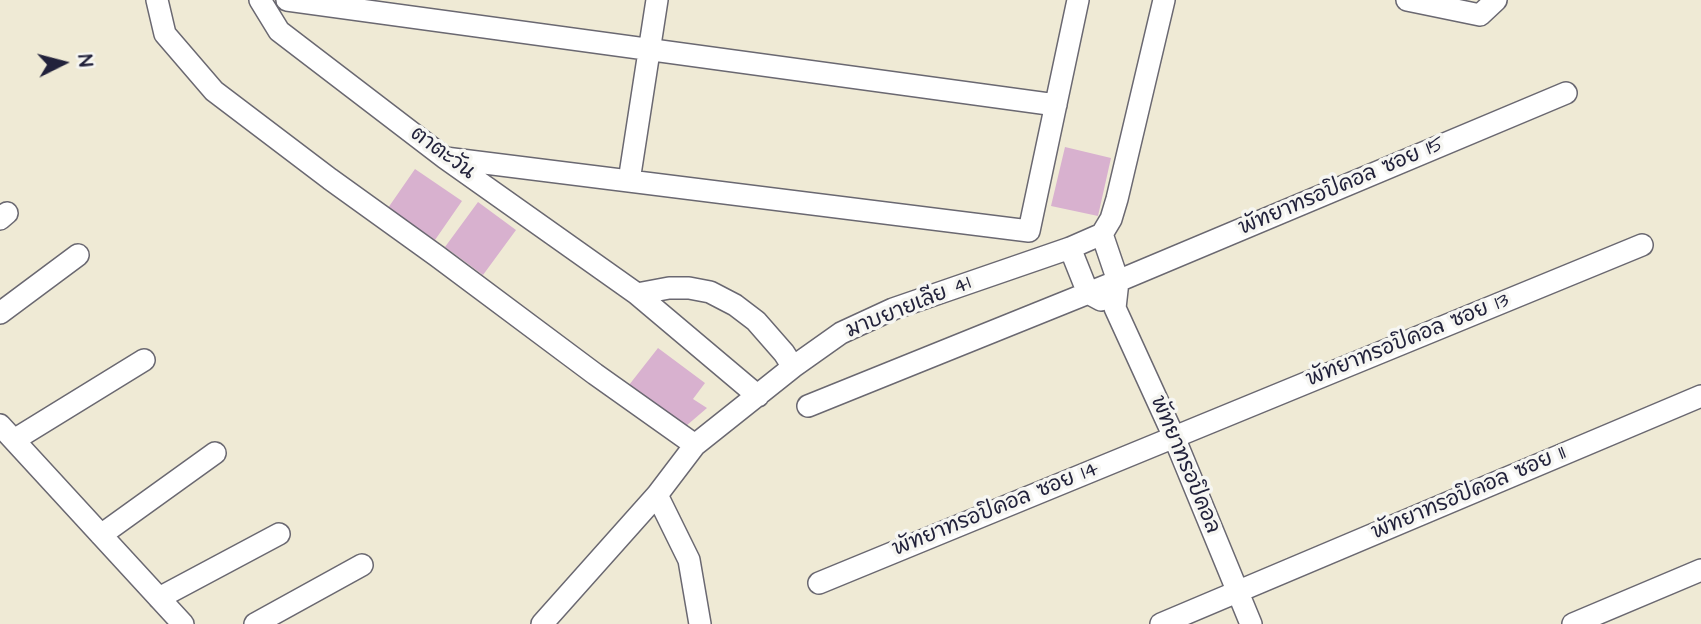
<!DOCTYPE html>
<meta charset="utf-8">
<style>
body{margin:0}
#map{position:relative;width:1701px;height:624px;overflow:hidden;background:#efead5;font-family:"Architects Daughter",sans-serif}
canvas{display:block}
.north{position:absolute;left:28px;top:28px;width:70px;height:70px;-webkit-text-stroke:5px #f6f6f2;paint-order:stroke;rotate:84deg;font-size:19px;font-weight:700;line-height:28px;text-align:center;color:#22223b}
.north::after{content:'';display:block;margin:auto;width:24px;height:32px;background:#22223b;clip-path:polygon(50% 0,100% 100%,50% 72%,0 100%)}
</style>
<div id="map">
<canvas width="1701" height="624"></canvas>
<div class="north">N</div>
</div>
<script>
const ctx = document.querySelector('canvas').getContext('2d');
ctx.lineJoin = 'round';
function paint(path, color) {
  ctx.fillStyle = color;
  ctx.fill(path, 'evenodd');
}
function poly(rows) {
  const path = new Path2D();
  for (const r of rows) {
    path.moveTo(r[0], r[1]);
    for (let i = 2; i < r.length; i += 2) path.lineTo(r[i], r[i + 1]);
  }
  return path;
}
function stroke(path, color, width, dash) {
  ctx.strokeStyle = color;
  ctx.lineWidth = width;
  ctx.lineCap = dash ? 'butt' : 'round';
  ctx.setLineDash(dash || []);
  ctx.stroke(path);
}
function label(font, color, halo, rows, align = 'center') {
  ctx.font = font + ' "Architects Daughter","Playpen Sans Thai",sans-serif';
  ctx.lineWidth = 7;
  ctx.setLineDash([]);
  ctx.textBaseline = 'middle';
  ctx.strokeStyle = halo;
  ctx.fillStyle = color;
  for (const [text, x, y, turn = 0] of rows) {
    ctx.save();
    ctx.translate(x, y);
    ctx.rotate((+turn || 0) * Math.PI / 180);
    ctx.textAlign = isNaN(turn) ? turn : align;
    if (halo) ctx.strokeText(text, 0, 0);
    ctx.fillText(text, 0, 0);
    ctx.restore();
  }
}
paint(poly([
 [1065,147,1111,158,1098,216,1051,206],
 [415,169,462,201,435,240,388,208],
 [478,202,516,230,483,275,445,247],
 [658,348,705,383,693,399,707,408,686,426,629,385]
]), '#d8b1cf');
const minor = poly([
 [157,0,165,34,214,91,330,179,437,256,595,374,695,445],
 [260,0,279,31,445,158,637,294,758,396],
 [287,0,1056,105],
 [1407,0,1480,15,1496,0],
 [445,158,1029,231,1078,0],
 [629,181,657,0],
 [0,219,7,213],
 [1102,234,1118,281,1115,308,1174,437,1251,624],
 [1070,248,1088,293,1101,300],
 [637,294,669,288,689,288,710,292,735,305,756,321,784,353,793,367],
 [0,313,78,255],
 [808,406,1118,281,1566,93],
 [0,425,183,624],
 [14,440,144,360],
 [657,495,689,560,700,624],
 [101,535,215,453],
 [819,583,1642,245],
 [159,598,279,534],
 [255,624,362,565],
 [542,624,657,495,695,445,793,367,841,333,893,309,1070,248,1102,234,1111,219,1117,199,1164,0],
 [1161,624,1701,396],
 [1573,624,1701,570]
]);
stroke(minor, '#6a6871', 24);
stroke(minor, '#fff', 21);
label('21px', '#22223b', '#f6f6f2', [
 ["ตาตะวัน",442,154,36],
 ["พัทยาทรอปิคอล ซอย 15",1342,187,-23],
 ["มาบยายเลีย 41",909,308,-22],
 ["พัทยาทรอปิคอล ซอย 13",1408,341,-22],
 ["พัทยาทรอปิคอล",1184,465,67],
 ["พัทยาทรอปิคอล ซอย 11",1469,494,-23],
 ["พัทยาทรอปิคอล ซอย 14",996,510,-22]
]);
</script>
